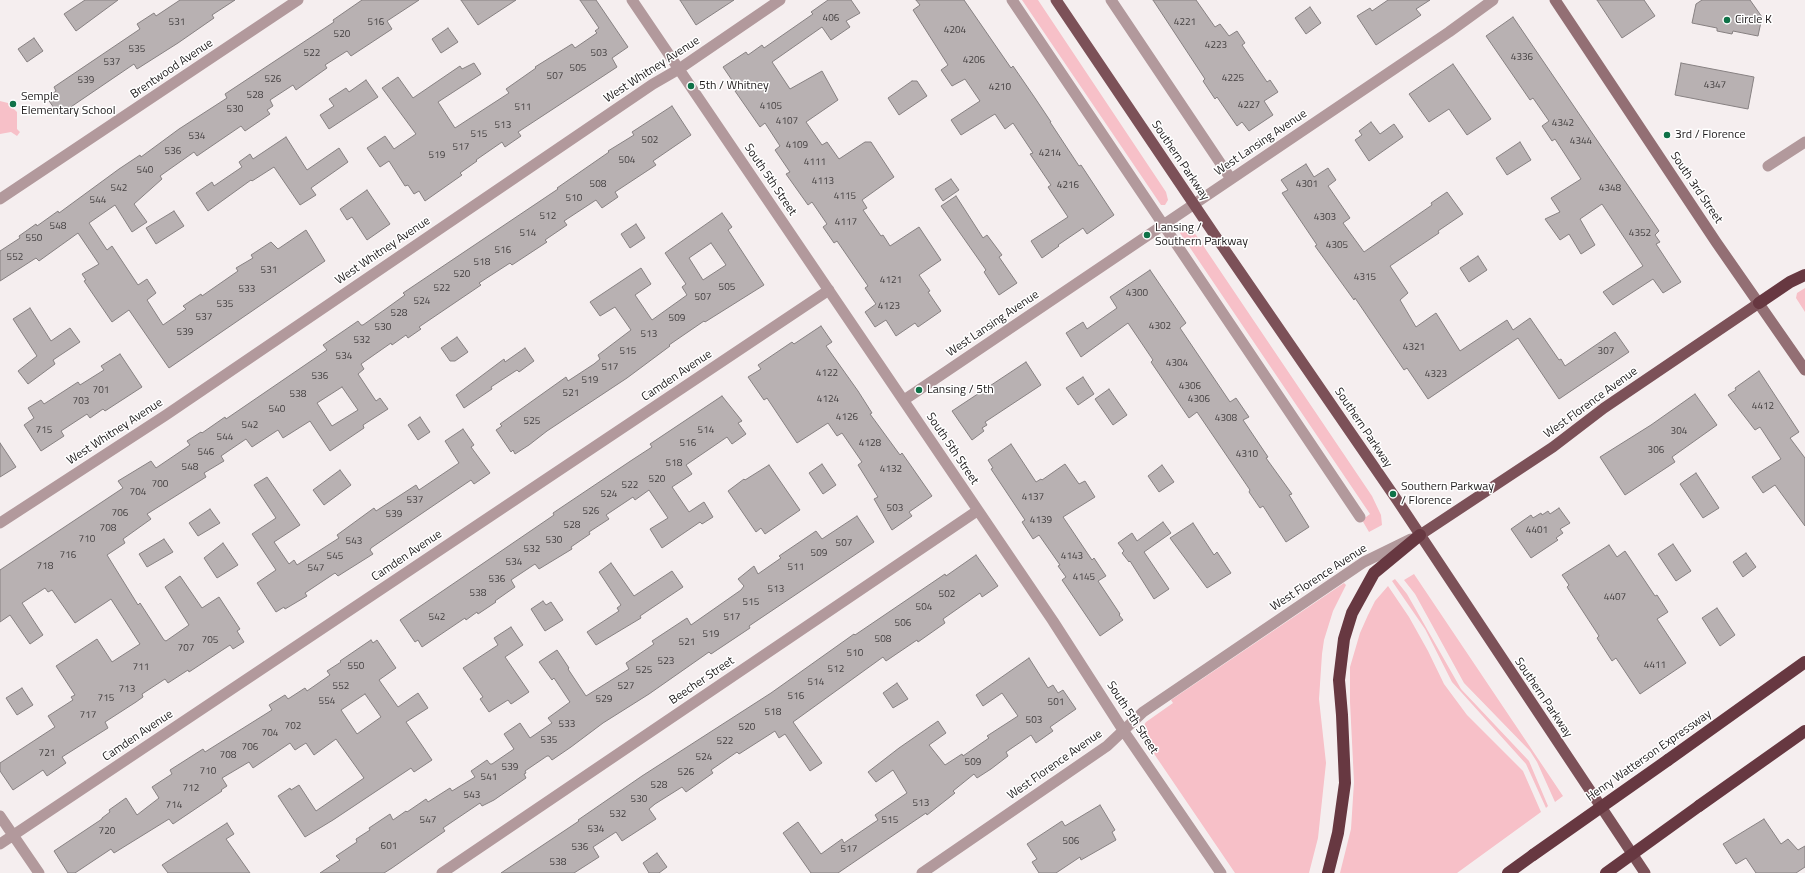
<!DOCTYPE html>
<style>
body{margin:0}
canvas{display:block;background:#f5eeef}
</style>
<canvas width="1805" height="873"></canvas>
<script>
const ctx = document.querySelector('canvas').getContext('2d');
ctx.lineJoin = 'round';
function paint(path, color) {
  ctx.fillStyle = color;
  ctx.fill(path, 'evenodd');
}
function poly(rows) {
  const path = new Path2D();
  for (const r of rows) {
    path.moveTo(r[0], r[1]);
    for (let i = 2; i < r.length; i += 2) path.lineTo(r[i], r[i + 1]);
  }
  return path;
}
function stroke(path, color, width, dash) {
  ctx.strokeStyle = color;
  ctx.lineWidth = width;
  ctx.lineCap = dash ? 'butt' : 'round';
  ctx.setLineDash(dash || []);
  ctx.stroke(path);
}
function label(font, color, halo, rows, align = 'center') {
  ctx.font = font + ' "Titillium Web",sans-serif';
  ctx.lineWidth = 3;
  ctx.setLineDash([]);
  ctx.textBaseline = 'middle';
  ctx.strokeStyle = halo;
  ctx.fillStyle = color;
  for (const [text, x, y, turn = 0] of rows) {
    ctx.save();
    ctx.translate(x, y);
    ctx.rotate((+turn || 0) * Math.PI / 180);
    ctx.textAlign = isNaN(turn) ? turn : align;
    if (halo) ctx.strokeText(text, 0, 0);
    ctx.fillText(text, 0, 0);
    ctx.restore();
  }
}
paint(poly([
 [1022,0,1038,0,1166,192,1168,200,1165,205,1161,205],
 [0,101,8,103,17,112,17,129,20,132,17,136,11,132,0,134],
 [1181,226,1189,227,1196,235,1372,496,1381,515,1382,525,1369,532,1362,520,1370,514,1180,233,1178,228],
 [1805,288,1805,312,1796,298,1797,293],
 [1414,574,1563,796,1555,802,1537,762,1530,751,1464,683,1415,594,1404,580],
 [1395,579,1407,594,1461,689,1529,761,1548,806,1546,808,1526,764,1452,682,1425,629,1392,581],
 [1344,583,1346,585,1333,611,1324,640,1322,654,1319,699,1326,763,1318,838,1309,873,1235,873,1144,739,1142,728,1146,722,1173,703,1171,700],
 [1388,586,1409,617,1428,651,1444,684,1467,715,1523,771,1541,812,1457,873,1340,873,1351,829,1354,782,1350,702,1350,667,1360,633,1368,615,1375,601]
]), '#f7c0c8');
const building = poly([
 [85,0,118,0,76,31,64,14,85,0],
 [180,0,235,0,212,15,214,18,178,43,137,69,134,64,59,115,47,98,56,91,54,87,140,29,137,24,154,13,156,16,180,0],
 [362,0,419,0,387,21,392,29,351,56,347,51,325,65,327,68,296,90,293,85,270,100,273,106,267,110,270,114,245,131,241,126,197,156,194,152,160,176,162,179,134,204,147,222,132,232,115,205,89,223,107,250,112,246,138,285,147,279,156,293,147,300,163,325,186,309,183,306,201,294,202,296,238,271,236,268,253,258,251,255,271,242,278,249,306,230,325,261,169,368,129,310,112,322,84,281,86,280,82,274,99,264,78,233,39,261,36,258,0,281,0,251,20,238,19,236,36,224,37,226,58,211,59,213,119,169,140,155,141,157,179,129,227,98,225,94,334,22,333,20,362,0],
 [461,0,516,0,478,25,461,0],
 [580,0,596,0,628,47,612,58,617,67,518,132,521,136,505,147,502,142,476,160,477,161,460,173,462,175,425,201,419,191,414,194,408,185,405,186,389,161,380,167,367,148,385,136,394,149,416,134,382,88,398,77,413,98,460,66,462,69,474,63,481,74,438,102,455,128,509,93,506,89,536,68,535,67,572,44,575,48,597,33,595,31,599,28,580,0],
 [680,0,734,0,696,25,680,0],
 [828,0,851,0,860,13,846,21,850,27,831,40,822,27,772,62,790,89,822,71,838,100,806,122,822,145,827,142,839,159,865,142,871,142,894,177,862,200,867,208,863,210,881,236,883,235,890,246,919,227,941,260,919,275,930,291,928,292,941,311,918,327,915,323,896,336,886,320,875,327,865,312,876,304,865,288,868,286,837,241,834,243,823,227,827,224,812,202,808,205,786,174,790,172,775,150,780,146,765,123,760,127,735,91,738,89,723,67,746,52,748,55,762,45,764,48,813,14,811,12,828,0],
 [916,0,964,0,1011,68,1013,66,1035,98,1051,122,1050,122,1079,166,1081,165,1114,215,1087,234,1083,228,1058,245,1059,246,1042,258,1031,241,1068,217,1048,187,1051,185,1030,154,1033,153,1013,123,1005,129,995,114,961,135,951,120,980,101,965,79,952,86,941,70,948,65,913,10,920,5,916,0],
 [1153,0,1196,0,1215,27,1220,24,1229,36,1237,31,1245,43,1242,45,1267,82,1270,80,1278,92,1264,101,1273,115,1249,131,1242,122,1237,126,1217,97,1215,99,1203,81,1205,79,1153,0],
 [1388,0,1430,0,1416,9,1421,15,1376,45,1357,16,1370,8,1372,11,1388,0],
 [1597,0,1644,0,1655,16,1622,38,1597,0],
 [1702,0,1750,0,1762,17,1758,36,1733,31,1732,34,1717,31,1717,28,1692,23,1696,4,1702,0],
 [1310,7,1321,23,1306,34,1295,18,1310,7],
 [1513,17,1659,231,1655,235,1660,242,1656,244,1681,282,1663,293,1653,279,1613,305,1603,292,1643,266,1602,204,1580,219,1595,245,1581,254,1569,234,1560,240,1545,219,1560,212,1551,198,1581,179,1555,139,1552,141,1542,126,1549,121,1533,98,1530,100,1486,36,1513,17],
 [448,28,458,42,441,53,432,39,448,28],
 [34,38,43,51,27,62,18,49,34,38],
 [1681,63,1754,77,1748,109,1675,95,1681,63],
 [1453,64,1491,119,1467,135,1449,109,1429,122,1409,94,1453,64],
 [366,80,378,97,329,129,320,115,334,106,329,99,346,88,349,92,366,80],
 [912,81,917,81,927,96,899,115,888,98,912,81],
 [672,106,691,135,653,161,656,165,615,192,618,197,602,208,596,200,564,221,567,225,545,240,547,242,512,265,510,263,479,283,481,285,419,327,421,329,408,338,406,335,392,345,391,343,361,364,364,369,358,374,376,401,380,398,388,409,363,425,364,428,330,451,310,421,283,438,278,430,252,447,246,439,221,456,224,461,204,473,206,477,147,514,151,519,123,539,125,543,107,555,138,605,140,603,164,640,166,641,189,625,165,587,180,576,202,608,219,597,240,629,237,631,244,642,233,649,230,645,189,672,188,670,168,683,165,679,142,694,143,697,136,702,105,722,108,728,62,757,66,763,47,776,43,770,13,790,0,771,0,763,55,727,48,716,73,700,71,697,75,695,56,666,97,639,112,662,140,644,111,599,75,623,52,590,48,592,45,588,22,603,43,635,30,644,10,615,0,622,0,570,123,488,118,481,151,461,156,468,190,445,187,441,201,432,202,433,225,417,226,419,327,350,323,345,358,321,361,325,363,325,387,308,405,295,403,293,558,189,557,188,609,152,608,151,634,135,632,132,672,106],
 [342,387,358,410,332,426,317,403,342,387],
 [1371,122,1380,134,1394,124,1403,137,1369,161,1355,140,1362,135,1359,131,1371,122],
 [286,137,307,170,339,148,348,162,311,188,316,195,300,205,274,167,252,181,251,180,208,211,196,193,212,182,214,186,242,167,239,162,250,154,253,159,286,137],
 [1520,142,1531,160,1507,175,1496,158,1520,142],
 [1306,164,1314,177,1328,168,1336,180,1328,186,1350,218,1343,223,1364,252,1432,205,1431,203,1447,192,1463,214,1438,231,1439,233,1390,266,1408,293,1400,300,1416,327,1436,313,1460,351,1507,320,1513,330,1530,318,1559,360,1561,359,1565,366,1615,332,1629,352,1559,399,1518,338,1428,399,1407,368,1404,370,1355,298,1354,300,1315,246,1317,245,1282,193,1288,190,1281,180,1306,164],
 [951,179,959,190,943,201,935,189,951,179],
 [367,190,390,224,367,240,352,217,347,220,340,209,367,190],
 [956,196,983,238,987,235,1002,255,999,257,1017,283,999,295,984,272,986,270,941,206,956,196],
 [174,211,184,226,156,244,146,228,174,211],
 [722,213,732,227,728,230,764,285,705,322,704,321,669,345,670,346,627,378,547,431,529,445,515,454,513,450,511,452,496,430,502,426,500,424,566,377,568,381,594,364,600,359,598,355,631,330,615,307,600,316,590,302,641,268,651,284,635,295,652,320,687,295,682,287,686,284,665,253,722,213],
 [711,243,726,265,703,280,689,258,711,243],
 [636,224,645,238,630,248,621,234,636,224],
 [1478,256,1487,270,1469,282,1460,268,1478,256],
 [1150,270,1186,323,1180,328,1230,402,1236,398,1249,417,1243,420,1268,457,1266,458,1292,494,1289,495,1309,527,1286,542,1263,506,1260,508,1249,492,1250,490,1197,412,1189,418,1151,362,1153,360,1128,323,1081,357,1066,333,1083,322,1087,329,1117,308,1110,297,1150,270],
 [30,308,51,341,70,328,80,342,53,360,55,364,28,384,18,371,37,356,13,319,30,308],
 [821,326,832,342,826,346,858,391,872,413,870,414,900,455,902,453,932,496,909,512,912,516,892,530,874,499,878,497,858,465,862,462,842,433,837,436,828,423,797,443,767,398,764,400,748,377,761,369,758,365,792,342,794,344,821,326],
 [457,337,468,352,455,361,450,361,441,348,457,337],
 [525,348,534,361,519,372,517,370,491,387,492,389,464,408,456,395,504,359,505,362,525,348],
 [120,354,142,387,105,411,103,409,90,418,87,414,61,431,64,436,41,451,24,425,34,418,28,408,41,400,44,404,78,382,80,385,104,370,101,366,120,354],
 [1026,362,1041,385,985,422,987,425,982,428,984,431,972,440,952,411,1026,362],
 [1759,371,1799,432,1790,438,1805,458,1805,526,1775,485,1763,493,1752,477,1781,459,1760,427,1755,430,1728,395,1736,390,1735,388,1759,371],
 [1083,377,1094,394,1078,405,1066,388,1083,377],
 [1109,389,1127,415,1113,425,1095,399,1109,389],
 [1695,394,1717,425,1672,457,1675,462,1625,495,1600,457,1651,425,1695,394],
 [722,396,742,421,738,423,746,434,732,444,727,437,686,465,692,474,672,487,689,512,704,502,713,517,702,524,700,522,662,548,650,529,668,518,649,490,635,500,633,497,606,515,609,519,589,532,590,534,571,547,572,549,539,569,535,564,511,580,515,587,495,601,496,602,478,614,477,612,466,620,465,618,422,647,418,640,415,642,400,620,554,515,553,513,632,460,652,447,650,444,722,396],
 [420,417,430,432,418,440,408,425,420,417],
 [463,429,474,445,471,447,490,473,474,484,471,480,371,548,370,550,373,554,338,576,335,573,305,593,307,596,285,609,284,607,276,612,257,583,276,570,252,534,276,518,254,485,267,477,300,525,274,542,289,564,294,560,297,565,339,538,337,535,374,508,376,511,416,485,419,490,459,463,445,441,463,429],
 [0,443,16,467,0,477,0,443],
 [1011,444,1036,482,1041,479,1042,480,1065,464,1079,484,1085,481,1095,497,1063,517,1092,560,1094,558,1106,576,1098,581,1120,614,1119,615,1123,620,1100,636,1062,580,1066,577,1058,566,1060,565,1039,535,1033,539,1022,522,1025,520,991,469,993,468,988,460,1011,444],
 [822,464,836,485,823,494,809,473,822,464],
 [769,465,800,510,765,534,761,528,756,532,728,491,744,479,745,480,769,465],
 [1162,465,1174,482,1159,492,1148,476,1162,465],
 [340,470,351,485,324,505,313,490,340,470],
 [1696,473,1719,508,1703,518,1680,484,1696,473],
 [1559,508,1570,523,1560,529,1563,533,1556,538,1558,540,1531,558,1511,529,1531,515,1533,518,1541,513,1542,515,1548,511,1550,514,1559,508],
 [210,509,220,523,198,536,189,523,210,509],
 [857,516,874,542,749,626,750,628,711,654,709,652,649,694,603,723,571,747,552,760,549,756,547,756,525,771,526,773,524,774,526,778,494,800,482,806,480,803,443,828,445,831,392,868,384,873,320,873,340,860,336,856,357,842,356,839,370,830,369,828,390,814,393,820,406,811,407,812,426,799,428,802,450,788,452,791,475,777,471,771,487,760,490,764,492,764,514,749,504,734,520,723,530,738,552,723,548,718,570,702,554,678,552,680,539,662,557,650,569,668,568,669,586,696,629,669,626,663,654,644,652,641,687,618,691,625,741,590,744,586,738,579,754,566,758,574,781,558,779,556,816,531,822,539,857,516],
 [1163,522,1171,533,1144,552,1169,589,1154,599,1130,561,1129,562,1122,553,1124,551,1118,543,1132,533,1137,541,1163,522],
 [1193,523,1214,555,1217,552,1231,573,1207,588,1170,538,1193,523],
 [164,539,173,552,147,567,139,554,164,539],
 [223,543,238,565,217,578,204,558,223,543],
 [1673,544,1691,571,1676,581,1658,554,1673,544],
 [1609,545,1617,557,1625,551,1655,596,1657,595,1668,612,1657,619,1686,663,1640,694,1616,658,1612,661,1597,638,1599,636,1567,587,1569,585,1562,575,1609,545],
 [1746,553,1756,567,1743,577,1733,562,1746,553],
 [976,555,998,586,982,597,980,593,943,619,945,623,918,642,917,640,886,661,883,657,793,722,822,763,810,771,785,734,779,738,775,731,739,754,737,752,711,770,713,773,686,792,682,787,655,804,649,809,656,819,622,841,616,832,593,847,599,857,574,873,501,873,579,821,578,820,642,776,771,693,854,634,855,635,945,574,946,576,976,555],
 [611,563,634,596,672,571,683,587,640,616,641,618,596,645,587,632,619,611,617,608,621,605,599,572,611,563],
 [543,601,546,605,551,602,563,620,545,631,531,609,543,601],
 [1717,608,1735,635,1720,646,1702,618,1717,608],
 [511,627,523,645,505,657,529,692,511,704,508,700,489,712,480,699,483,697,463,668,498,645,494,638,511,627],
 [371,640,373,643,377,640,396,668,379,680,398,707,418,693,428,708,406,722,432,760,414,772,411,768,333,820,305,837,278,796,290,788,291,790,299,785,316,811,364,778,336,739,314,755,306,743,295,750,290,743,253,768,249,762,222,778,227,786,221,790,222,791,173,824,169,819,114,853,111,849,75,873,68,873,54,851,102,819,102,818,110,812,109,810,126,798,137,815,159,798,152,787,172,774,170,770,203,749,205,752,272,710,269,705,285,695,288,699,305,688,307,691,330,675,327,671,341,662,340,661,371,640],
 [365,694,381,717,357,734,341,710,365,694],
 [1029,658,1048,688,1053,685,1058,693,1063,690,1076,709,1050,727,1053,731,1036,743,1031,735,1006,752,1008,756,991,769,977,778,974,774,953,791,955,793,927,815,926,813,901,830,838,873,811,873,783,833,798,822,821,854,842,839,844,843,878,820,875,815,907,793,893,770,876,782,868,772,899,748,938,721,946,733,929,745,945,765,962,754,963,756,989,738,987,736,1018,716,1002,693,983,706,976,695,1029,658],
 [897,683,908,699,893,708,883,693,897,683],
 [22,688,33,705,17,715,6,698,22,688],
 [1100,805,1115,830,1112,832,1116,840,1081,860,1080,857,1056,873,1039,873,1032,862,1037,859,1027,844,1062,821,1065,826,1100,805],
 [1764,819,1781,844,1788,839,1798,850,1805,846,1805,867,1796,873,1756,873,1746,858,1736,864,1723,844,1764,819],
 [227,823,234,834,226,839,250,873,168,873,162,865,227,823],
 [657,853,667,867,659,873,649,873,643,863,657,853]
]);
paint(building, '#b8b1b2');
stroke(building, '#878182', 1);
stroke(poly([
 [632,0,1053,621,1123,730,1221,873],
 [1012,0,1360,517],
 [1111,0,1231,179],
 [1768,166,1805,142],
 [0,199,298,0],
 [904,400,1449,32,1493,0],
 [0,523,166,415,653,84,679,69,780,0],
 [0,816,39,873],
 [0,844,829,290],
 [442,873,977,511],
 [922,873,1107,746,1143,712,1364,562,1411,539]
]), '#b2999c', 11);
stroke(poly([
 [1555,0,1716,242,1805,370]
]), '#936f74', 11);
stroke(poly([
 [1056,0,1214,234,1397,500,1645,873],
 [1420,535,1553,447,1604,408,1759,303]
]), '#7c5158', 11);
stroke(poly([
 [1759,303,1790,282,1805,275],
 [1668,760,1805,662],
 [1699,806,1805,731],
 [1328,873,1338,833,1345,783,1342,715,1339,680,1344,639,1352,613,1374,573,1420,535],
 [1508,873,1533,855]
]), '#673841', 12);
stroke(poly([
 [1533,855,1668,760],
 [1606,873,1699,806]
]), '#673841', 12);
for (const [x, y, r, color] of [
 [1727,20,4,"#0f7248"],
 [691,86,4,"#0f7248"],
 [13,104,4,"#0f7248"],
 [1667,135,4,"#0f7248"],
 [1147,235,4,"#0f7248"],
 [919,390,4,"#0f7248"],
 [1393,494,4,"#0f7248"]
]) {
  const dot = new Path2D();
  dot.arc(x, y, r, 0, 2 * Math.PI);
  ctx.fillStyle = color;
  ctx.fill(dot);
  stroke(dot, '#fff', 1.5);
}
label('10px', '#444041', null, [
 ["406",831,19],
 ["531",177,23],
 ["516",376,23],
 ["4221",1185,23],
 ["4204",955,31],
 ["520",342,35],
 ["4223",1216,46],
 ["535",137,50],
 ["522",312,54],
 ["503",599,54],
 ["4336",1522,58],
 ["4206",974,61],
 ["537",112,63],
 ["505",578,69],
 ["507",555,77],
 ["4225",1233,79],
 ["526",273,80],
 ["539",86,81],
 ["4347",1715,86],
 ["4210",1000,88],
 ["528",255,96],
 ["4227",1249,106],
 ["4105",771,107],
 ["511",523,108],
 ["530",235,110],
 ["4107",787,122],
 ["4342",1563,124],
 ["513",503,126],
 ["515",479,135],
 ["534",197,137],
 ["502",650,141],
 ["4344",1581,142],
 ["4109",797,146],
 ["517",461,148],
 ["536",173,152],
 ["4214",1050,154],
 ["519",437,156],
 ["504",627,161],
 ["4111",815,163],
 ["540",145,171],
 ["4113",823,182],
 ["508",598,185],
 ["4301",1307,185],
 ["4216",1068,186],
 ["542",119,189],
 ["4348",1610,189],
 ["4115",845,197],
 ["510",574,199],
 ["544",98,201],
 ["512",548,217],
 ["4303",1325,218],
 ["4117",846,223],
 ["548",58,227],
 ["514",528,234],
 ["4352",1640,234],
 ["550",34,239],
 ["4305",1337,246],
 ["516",503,251],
 ["552",15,258],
 ["518",482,263],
 ["531",269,271],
 ["520",462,275],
 ["4315",1365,278],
 ["4121",891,281],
 ["505",727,288],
 ["522",442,289],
 ["533",247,290],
 ["4300",1137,294],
 ["507",703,298],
 ["524",422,302],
 ["535",225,305],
 ["4123",889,307],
 ["528",399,314],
 ["537",204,318],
 ["509",677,319],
 ["4302",1160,327],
 ["530",383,328],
 ["539",185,333],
 ["513",649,335],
 ["532",362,341],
 ["4321",1414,348],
 ["515",628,352],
 ["307",1606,352],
 ["534",344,357],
 ["4304",1177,364],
 ["517",610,368],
 ["4122",827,374],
 ["4323",1436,375],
 ["536",320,377],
 ["519",590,381],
 ["4306",1190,387],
 ["701",101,391],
 ["521",571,394],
 ["538",298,395],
 ["4124",828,400],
 ["4306",1199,400],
 ["703",81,402],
 ["4412",1763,407],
 ["540",277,410],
 ["4126",847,418],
 ["4308",1226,419],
 ["525",532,422],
 ["542",250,426],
 ["715",44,431],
 ["514",706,431],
 ["304",1679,432],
 ["544",225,438],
 ["516",688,444],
 ["4128",870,444],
 ["306",1656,451],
 ["546",206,453],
 ["4310",1247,455],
 ["518",674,464],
 ["548",190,468],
 ["4132",891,470],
 ["520",657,480],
 ["700",160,485],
 ["522",630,486],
 ["704",138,493],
 ["524",609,495],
 ["4137",1033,498],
 ["537",415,501],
 ["503",895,509],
 ["526",591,512],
 ["706",120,514],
 ["539",394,515],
 ["4139",1041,521],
 ["528",572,526],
 ["708",108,529],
 ["4401",1537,531],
 ["710",87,540],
 ["530",554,541],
 ["543",354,542],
 ["507",844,544],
 ["532",532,550],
 ["509",819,554],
 ["716",68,556],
 ["545",335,557],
 ["4143",1072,557],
 ["534",514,563],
 ["718",45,567],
 ["511",796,568],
 ["547",316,569],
 ["4145",1084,578],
 ["536",497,580],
 ["513",776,590],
 ["538",478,594],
 ["502",947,595],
 ["4407",1615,598],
 ["515",751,603],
 ["504",924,608],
 ["542",437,618],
 ["517",732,618],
 ["506",903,624],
 ["519",711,635],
 ["508",883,640],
 ["705",210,641],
 ["521",687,643],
 ["707",186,649],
 ["510",855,654],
 ["523",666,662],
 ["4411",1655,666],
 ["550",356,667],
 ["711",141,668],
 ["512",836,670],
 ["525",644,671],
 ["514",816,683],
 ["552",341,687],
 ["527",626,687],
 ["713",127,690],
 ["516",796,697],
 ["715",106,699],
 ["529",604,700],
 ["554",327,702],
 ["501",1056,703],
 ["518",773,713],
 ["717",88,716],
 ["503",1034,721],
 ["533",567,725],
 ["702",293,727],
 ["520",747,728],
 ["704",270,734],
 ["535",549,741],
 ["522",725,742],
 ["706",250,748],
 ["721",47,754],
 ["708",228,756],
 ["524",704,758],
 ["509",973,763],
 ["539",510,768],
 ["710",208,772],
 ["526",686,773],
 ["541",489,778],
 ["528",659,786],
 ["712",191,789],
 ["543",472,796],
 ["530",639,800],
 ["513",921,804],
 ["714",174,806],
 ["532",618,815],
 ["547",428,821],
 ["515",890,821],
 ["534",596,830],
 ["720",107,832],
 ["506",1071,842],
 ["601",389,847],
 ["536",580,848],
 ["517",849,850],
 ["538",558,863]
]);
label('12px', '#1d1a1b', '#fff', [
 ["Circle K",1735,20],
 ["5th / Whitney",699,86],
 ["Semple",21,97],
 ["Elementary School",21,111],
 ["3rd / Florence",1675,135],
 ["Lansing /",1155,228],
 ["Southern Parkway",1155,242],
 ["Lansing / 5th",927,390],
 ["Southern Parkway",1401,487],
 ["/ Florence",1401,501]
], 'left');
label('12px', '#1d1a1b', '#fff', [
 ["Brentwood Avenue",172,69,-34],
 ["West Whitney Avenue",652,70,-33],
 ["West Lansing Avenue",1261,143,-34],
 ["Southern Parkway",1180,161,56],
 ["South 5th Street",770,180,56],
 ["South 3rd Street",1696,188,56],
 ["West Whitney Avenue",383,251,-34],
 ["West Lansing Avenue",993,324,-34],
 ["Camden Avenue",677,376,-34],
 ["West Florence Avenue",1591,403,-36],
 ["Southern Parkway",1363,428,56],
 ["West Whitney Avenue",115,432,-33],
 ["South 5th Street",952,449,56],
 ["Camden Avenue",407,556,-34],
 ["West Florence Avenue",1319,578,-33],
 ["Beecher Street",702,681,-34],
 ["Southern Parkway",1543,698,56],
 ["South 5th Street",1132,718,57],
 ["Camden Avenue",138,736,-34],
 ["Henry Watterson Expressway",1649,756,-35],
 ["West Florence Avenue",1055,765,-35]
]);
</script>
